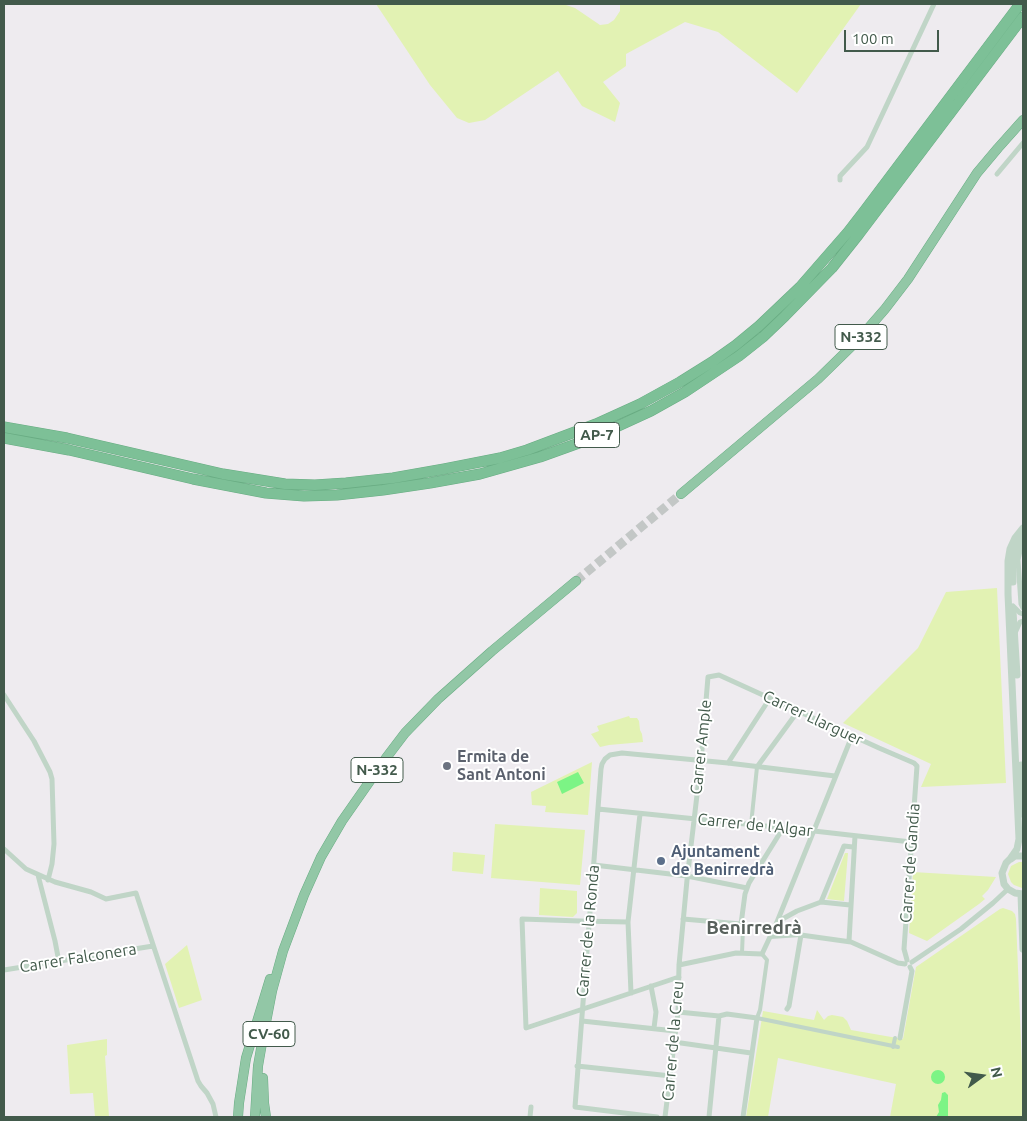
<!DOCTYPE html>
<meta charset="utf-8">
<style>
body{margin:0}
#map{position:relative;width:1027px;height:1121px;overflow:hidden;background:#eeebef;font-family:Ubuntu,sans-serif}
canvas{display:block}
.frame{position:absolute;inset:0;border:5px solid #425a4b;pointer-events:none}
.north{position:absolute;left:957px;top:1051px;width:50px;height:50px;-webkit-text-stroke:4px #fff;paint-order:stroke;rotate:76deg;font-size:14px;font-weight:700;line-height:20px;text-align:center;color:#425a4b}
.north::after{content:'';display:block;margin:auto;width:18px;height:22px;background:#425a4b;clip-path:polygon(50% 0,100% 100%,50% 72%,0 100%)}
.scale{position:absolute;left:844px;top:30px;width:95px;height:22px;box-sizing:border-box;border:2px solid #425a4b;border-top:0;padding-left:6px;font-size:15px;line-height:18px;white-space:nowrap;color:#425a4b;-webkit-text-stroke:4px #fff;paint-order:stroke}
</style>
<div id="map">
<canvas width="1027" height="1121"></canvas>
<div class="frame"></div>
<div class="north">N</div>
<div class="scale">100 m</div>
</div>
<script>
const ctx = document.querySelector('canvas').getContext('2d');
ctx.lineJoin = 'round';
function paint(path, color) {
  ctx.fillStyle = color;
  ctx.fill(path, 'evenodd');
}
function poly(rows) {
  const path = new Path2D();
  for (const r of rows) {
    if (r.length === 3) {
      path.moveTo(r[0] + r[2], r[1]);
      path.arc(r[0], r[1], r[2], 0, 2 * Math.PI);
      continue;
    }
    path.moveTo(r[0], r[1]);
    for (let i = 2; i < r.length; i += 2) path.lineTo(r[i], r[i + 1]);
  }
  return path;
}
function stroke(path, color, width, dash) {
  ctx.strokeStyle = color;
  ctx.lineWidth = width;
  ctx.lineCap = dash ? 'butt' : 'round';
  ctx.setLineDash(dash || []);
  ctx.stroke(path);
}
function label(font, color, halo, rows, align = 'center') {
  ctx.font = font + ' Ubuntu,sans-serif';
  ctx.lineWidth = 4;
  ctx.setLineDash([]);
  ctx.textBaseline = 'middle';
  ctx.strokeStyle = halo;
  ctx.fillStyle = color;
  for (const [text, x, y, turn = 0] of rows) {
    ctx.save();
    ctx.translate(x, y);
    ctx.rotate((+turn || 0) * Math.PI / 180);
    ctx.textAlign = isNaN(turn) ? turn : align;
    if (halo) ctx.strokeText(text, 0, 0);
    ctx.fillText(text, 0, 0);
    ctx.restore();
  }
}
paint(poly([
 [376,4,563,4,575,8,600,25,608,24,614,20,620,11,620,4,861,4,797,93,718,32,685,22,626,54,626,66,603,82,620,103,615,122,582,106,558,71,485,120,469,123,457,118,430,85],
 [997,588,1006,783,921,787,931,764,843,723,918,648,946,592],
 [629,716,630,718,637,718,639,721,640,730,642,734,643,742,609,745,600,747,591,734,599,731,597,726],
 [592,762,588,815,545,812,546,806,532,805,531,792],
 [495,824,585,830,580,885,491,878],
 [453,852,485,855,483,874,452,871],
 [845,853,848,853,844,901,827,899],
 [1019,862,1023,862,1023,887,1022,888,1014,885,1011,882,1008,874,1011,866],
 [913,872,996,877,988,890,982,896,985,899,979,904,927,941,909,933],
 [540,888,577,891,577,913,573,917,539,915],
 [1003,908,1012,911,1015,914,1016,919,1023,1092,1023,1117,890,1117,896,1084,778,1058,768,1117,746,1117,763,1011,814,1020,817,1010,824,1020,828,1016,832,1015,843,1017,847,1021,851,1030,903,1039,916,967,1000,909],
 [187,945,202,1000,179,1008,165,964],
 [107,1039,107,1055,105,1056,109,1117,95,1117,93,1093,70,1094,67,1045]
]), '#e2f2b3');
paint(poly([
 [578,772,584,783,562,794,557,782],
 [938,1077,7],
 [945,1092,948,1095,948,1117,936,1117,939,1112,938,1105,941,1100,942,1093]
]), '#7cf485');
stroke(poly([
 [576,581,681,494]
]), '#c3c7c6', 9, [9, 4.5]);
const trunk = poly([
 [681,494,818,379,858,340,885,309,908,279,977,173,998,148,1023,120],
 [263,1078,264,1103,266,1117],
 [238,1117,239,1103,246,1058,270,979],
 [255,1117,258,1066,262,1043,272,991,283,951,304,895,321,857,342,821,386,758,405,733,438,699,492,651,576,581]
]);
const motorway = poly([
 [4,427,67,438,223,474,285,484,315,485,346,483,393,478,444,469,500,458,527,450,596,424,640,404,680,382,712,362,736,345,759,326,800,287,848,232,865,210,1020,4],
 [4,438,69,450,193,479,266,493,304,496,337,495,383,490,430,483,480,474,540,457,590,439,651,411,685,392,739,356,763,337,785,316,832,268,859,234,1023,17]
]);
stroke(trunk, '#69ac83', 10);
stroke(motorway, '#69ac83', 11);
stroke(poly([
 [751,825,757,767],
 [741,924,743,928,742,953],
 [770,937,801,935],
 [762,954,767,960,760,1010,757,1018,898,1047],
 [893,1047,895,1038]
]), '#c0d5c7', 4);
stroke(poly([
 [997,174,1023,143],
 [840,180,840,176,867,147,934,4],
 [1023,544,1020,551,1018,560,1021,604,1023,608],
 [1013,606,1020,613,1023,614],
 [1015,633,1020,622,1023,621],
 [4,695,34,741,50,772,52,779,54,844,52,864,48,880],
 [728,763,770,698],
 [757,767,798,711],
 [598,809,814,831,911,842],
 [4,849,26,869,55,882,91,892,106,899,136,893,198,1081,201,1086,207,1093,213,1104,216,1117],
 [594,865,687,876,747,888],
 [38,875,55,941,59,962],
 [850,905,821,902,844,846,853,847],
 [683,919,741,924,745,894,749,883,780,833,781,828],
 [628,922,580,921,522,919,526,1028,679,977],
 [777,922,797,911,821,902],
 [849,941,855,836],
 [912,962,961,929,993,903,1008,889],
 [679,965,736,953,762,954,777,922,852,736],
 [4,970,153,946],
 [651,986,656,1012,654,1028],
 [631,993,628,922,640,814],
 [787,1009,789,1006,801,935,851,942,898,963,905,964],
 [678,1012,719,1016,727,1014,757,1018,743,1117],
 [582,1021,675,1031],
 [900,1038,912,971,910,967],
 [674,1042,751,1053],
 [577,1066,671,1076],
 [530,1117,531,1107],
 [657,1117,575,1107,601,769,602,764,605,759,610,755,622,753,728,763,835,776],
 [665,1117,678,1012,679,965,687,880,701,761,708,677,719,675,879,748,914,763,917,766,904,949,907,960],
 [709,1117,719,1016]
]), '#c0d5c7', 5);
stroke(poly([
 [1023,528,1015,538,1010,549,1008,561,1008,594,1019,839,1017,849,1010,859,1006,863,1002,873,1004,884,1008,889,1015,893,1023,894],
 [1013,582,1013,564,1016,550,1023,535],
 [1013,611,1017,675],
 [1021,765,1023,814],
 [1011,859,1015,856,1023,856],
 [1021,894,1023,949]
]), '#c0d5c7', 7);
stroke(trunk, '#92c7a6', 9);
stroke(motorway, '#7dc097', 10);
for (const [x, y, r, color] of [
 [447,766,5,"#6b7280"],
 [661,861,5,"#5c6f8a"]
]) {
  const dot = new Path2D();
  dot.arc(x, y, r, 0, 2 * Math.PI);
  ctx.fillStyle = color;
  ctx.fill(dot);
  stroke(dot, '#fff', 2);
}
for (const [x, y, w] of [
 [861,337,52],
 [597,435,45],
 [377,770,52],
 [269,1034,52]
]) {
  const box = new Path2D();
  box.roundRect(x - w / 2, y - 12.5, w, 25, 4);
  ctx.fillStyle = '#fff';
  ctx.fill(box);
  stroke(box, '#425a4b', 1);
}
label('bold 15px', '#425a4b', null, [
 ["N-332",861,337],
 ["AP-7",597,435],
 ["N-332",377,770],
 ["CV-60",269,1034]
]);
label('16px', '#425a4b', '#fff', [
 ["Carrer Llarguer",813,718,25],
 ["Carrer Ample",701,747,-84],
 ["Carrer de l'Algar",755,825,6],
 ["Carrer de Gandia",910,863,-86],
 ["Carrer de la Ronda",588,931,-85],
 ["Carrer Falconera",78,958,-9],
 ["Carrer de la Creu",673,1041,-85]
]);
label('bold 16px', '#5b616d', '#fff', [
 ["Ermita de",457,757],
 ["Sant Antoni",457,775]
], 'left');
label('bold 16px', '#4e5e75', '#fff', [
 ["Ajuntament",671,852],
 ["de Benirredrà",671,870]
], 'left');
label('bold 19px', '#58615c', '#fff', [
 ["Benirredrà",754,928]
]);
</script>
